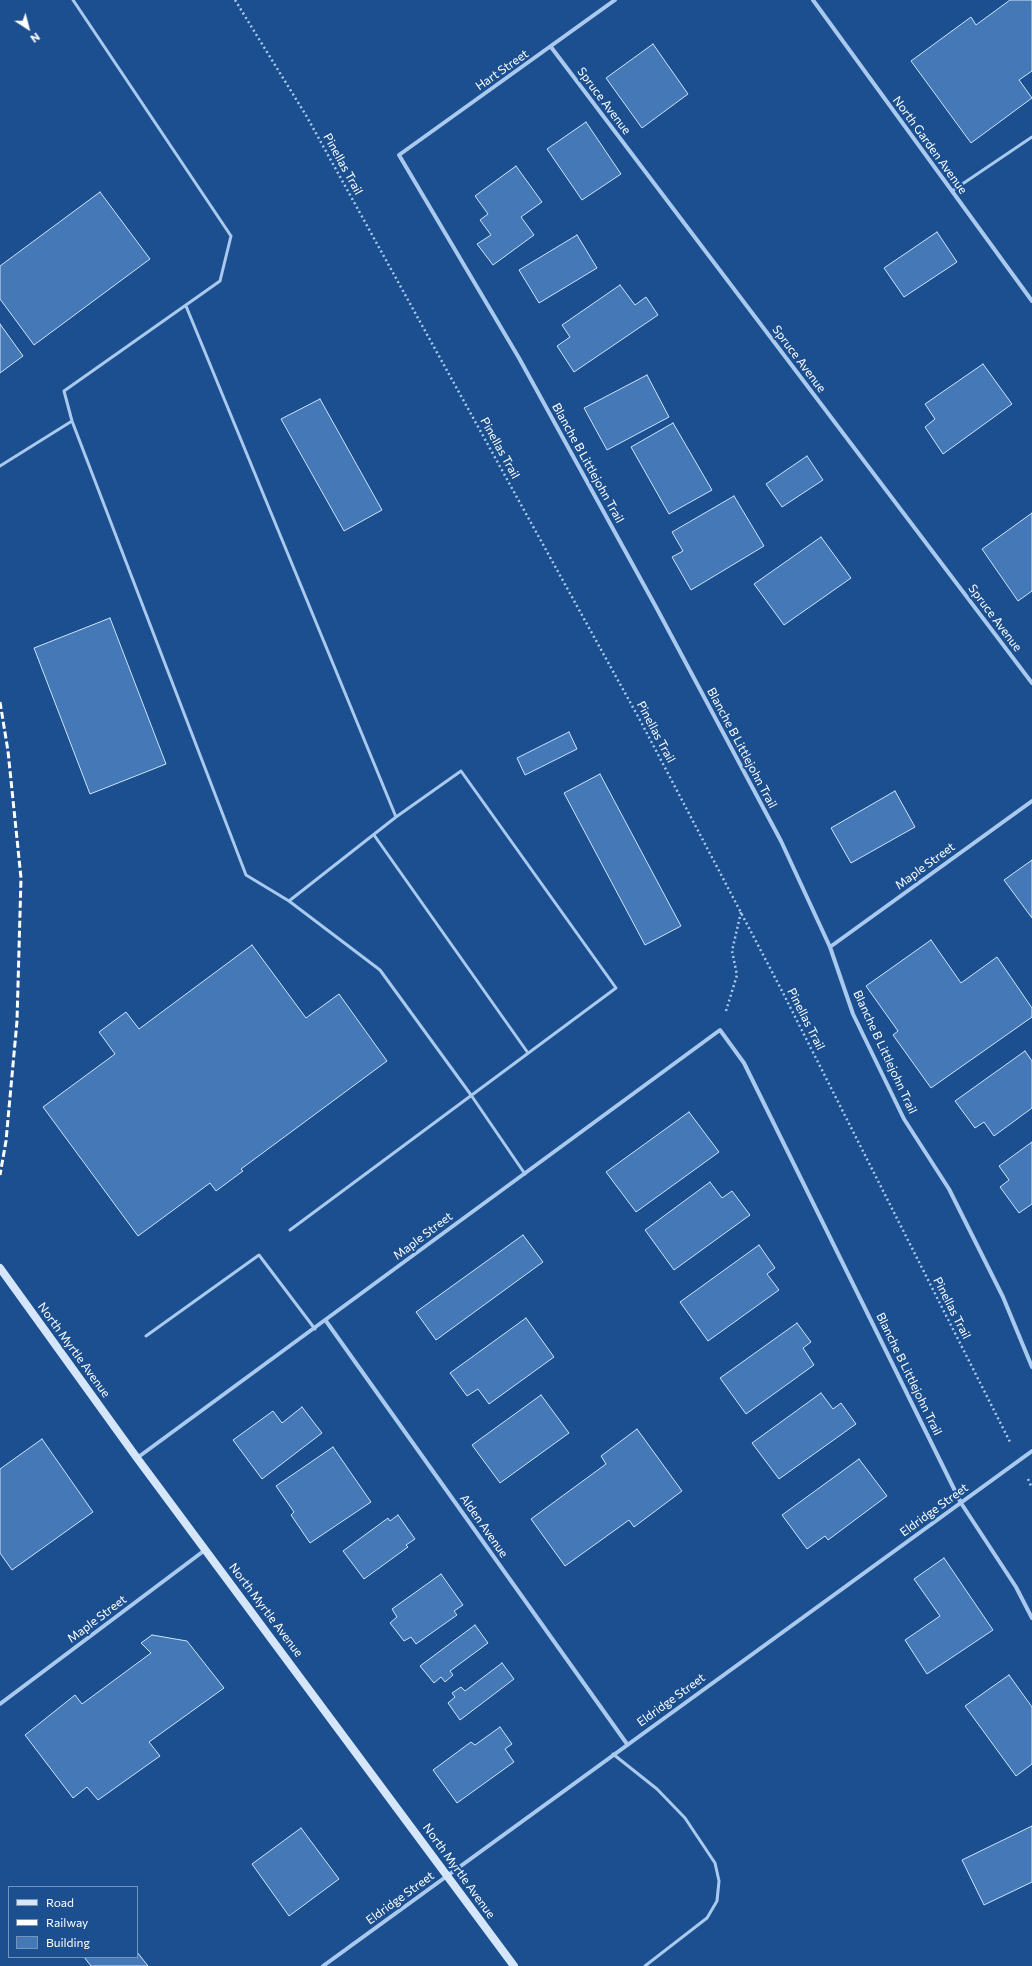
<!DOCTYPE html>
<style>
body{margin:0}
#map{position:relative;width:1032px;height:1966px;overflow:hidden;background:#1b4f8f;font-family:Commissioner,sans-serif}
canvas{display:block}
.legend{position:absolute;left:8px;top:1886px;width:130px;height:72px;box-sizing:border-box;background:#1b4f8f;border:1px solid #7695bc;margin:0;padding:5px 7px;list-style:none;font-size:12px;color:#fff}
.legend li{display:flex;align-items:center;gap:8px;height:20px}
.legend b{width:20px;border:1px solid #7695bc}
.north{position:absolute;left:8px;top:8px;width:40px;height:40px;-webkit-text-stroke:3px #1b4f8f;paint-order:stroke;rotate:144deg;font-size:11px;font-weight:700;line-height:16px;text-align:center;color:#fff}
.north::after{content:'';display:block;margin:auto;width:14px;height:18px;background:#fff;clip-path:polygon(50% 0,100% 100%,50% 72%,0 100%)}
</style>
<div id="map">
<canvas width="1032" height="1966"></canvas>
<ul class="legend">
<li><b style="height:5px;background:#d6e6fa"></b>Road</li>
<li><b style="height:5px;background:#fff"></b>Railway</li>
<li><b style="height:11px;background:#4478b7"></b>Building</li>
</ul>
<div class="north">N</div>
</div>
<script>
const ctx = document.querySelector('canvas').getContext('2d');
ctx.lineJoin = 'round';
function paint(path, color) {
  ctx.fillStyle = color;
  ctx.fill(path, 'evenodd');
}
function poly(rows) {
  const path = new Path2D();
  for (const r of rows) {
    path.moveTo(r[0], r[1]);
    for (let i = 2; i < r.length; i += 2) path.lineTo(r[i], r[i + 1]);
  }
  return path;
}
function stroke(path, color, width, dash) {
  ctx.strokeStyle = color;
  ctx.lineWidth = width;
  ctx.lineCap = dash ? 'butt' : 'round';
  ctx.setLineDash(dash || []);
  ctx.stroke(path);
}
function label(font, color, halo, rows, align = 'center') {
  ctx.font = font + ' Commissioner,sans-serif';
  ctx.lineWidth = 4;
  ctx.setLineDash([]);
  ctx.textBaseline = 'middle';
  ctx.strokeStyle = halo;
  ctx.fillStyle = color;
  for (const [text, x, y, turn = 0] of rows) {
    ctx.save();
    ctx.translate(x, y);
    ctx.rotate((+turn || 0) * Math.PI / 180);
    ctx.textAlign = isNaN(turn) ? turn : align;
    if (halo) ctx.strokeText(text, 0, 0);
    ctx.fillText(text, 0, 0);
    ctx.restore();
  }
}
const building = poly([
 [1010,0,1032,0,1032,71,1019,80,1032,98,971,143,911,61,971,17,976,25,1010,0],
 [653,44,688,94,642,128,606,78,653,44],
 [586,122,621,174,582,200,547,149,586,122],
 [516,166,542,202,521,217,534,235,493,265,477,244,491,235,480,220,488,214,475,196,516,166],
 [100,192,150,259,34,345,0,299,0,266,100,192],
 [937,232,957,262,904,297,884,268,937,232],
 [577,235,597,268,539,303,519,270,577,235],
 [620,285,635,305,646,297,658,315,574,372,557,346,570,337,562,325,620,285],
 [0,324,23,356,0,373,0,324],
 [983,364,1012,404,943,454,925,427,935,419,925,404,983,364],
 [647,375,669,417,607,450,584,408,647,375],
 [320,399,382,510,344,531,281,419,320,399],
 [673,423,712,490,669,514,631,447,673,423],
 [807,456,823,480,782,507,766,484,807,456],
 [734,496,764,546,691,590,672,557,683,551,672,532,734,496],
 [1032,513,1032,591,1018,601,982,549,1032,513],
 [821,537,851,578,784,625,754,584,821,537],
 [110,618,166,764,90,794,34,648,110,618],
 [569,732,577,749,525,775,517,758,569,732],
 [600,774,681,926,645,945,564,793,600,774],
 [895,791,915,827,851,863,831,828,895,791],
 [1032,860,1032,918,1004,880,1032,860],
 [931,940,961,983,997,957,1032,1008,1032,1017,931,1088,893,1035,898,1031,866,986,931,940],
 [252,945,306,1018,339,994,387,1061,241,1169,243,1171,216,1191,210,1183,138,1236,43,1107,115,1054,99,1032,126,1012,139,1029,252,945],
 [1025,1051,1032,1061,1032,1108,994,1136,984,1122,975,1128,955,1101,1025,1051],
 [689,1112,719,1152,636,1212,606,1172,689,1112],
 [1032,1142,1032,1204,1019,1213,1000,1187,1009,1180,999,1166,1032,1142],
 [710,1182,722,1198,732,1191,750,1215,674,1270,645,1230,710,1182],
 [523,1235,543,1262,436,1340,416,1312,523,1235],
 [759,1245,775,1268,767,1274,779,1290,708,1341,680,1302,759,1245],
 [526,1318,554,1357,489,1404,478,1389,467,1396,450,1373,526,1318],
 [797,1323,811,1342,803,1348,814,1365,746,1414,720,1378,797,1323],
 [821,1393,833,1409,841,1403,856,1424,779,1479,752,1443,821,1393],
 [541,1395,569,1433,500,1483,472,1445,541,1395],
 [302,1407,322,1433,262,1479,233,1440,273,1411,282,1423,302,1407],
 [637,1429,682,1491,634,1527,629,1520,565,1566,531,1519,606,1464,601,1456,637,1429],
 [42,1439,93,1512,12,1570,0,1553,0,1469,42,1439],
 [333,1447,371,1502,310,1543,291,1515,294,1512,276,1486,333,1447],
 [859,1459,887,1496,828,1540,825,1536,807,1549,782,1515,859,1459],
 [398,1515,415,1539,406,1545,408,1547,364,1579,343,1551,388,1518,390,1521,398,1515],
 [944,1558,993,1630,927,1674,905,1640,940,1616,914,1579,944,1558],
 [441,1574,463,1605,454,1611,457,1615,416,1644,411,1637,404,1641,390,1623,397,1617,392,1609,441,1574],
 [475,1625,488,1643,450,1671,453,1675,445,1682,441,1677,434,1683,420,1666,475,1625],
 [152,1635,187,1641,224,1688,149,1742,160,1756,98,1800,87,1787,73,1798,25,1735,75,1695,82,1704,151,1653,141,1643,152,1635],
 [502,1663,514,1679,460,1720,448,1703,455,1697,452,1693,461,1687,465,1691,502,1663],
 [1009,1675,1032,1707,1032,1764,1016,1776,965,1706,1009,1675],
 [500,1727,512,1744,505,1749,514,1762,457,1803,433,1770,471,1742,475,1745,500,1727],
 [1032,1826,1032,1882,984,1905,962,1860,1032,1826],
 [301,1828,339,1879,289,1916,252,1864,301,1828],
 [137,1952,148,1966,91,1966,84,1957,137,1957,137,1952]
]);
paint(building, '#4478b7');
stroke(building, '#cfe3fa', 1);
stroke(poly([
 [235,0,307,117,641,722,781,989,1010,1442],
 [726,1011,737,975,732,951,741,912],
 [1028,1479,1032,1488]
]), '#a9c9ee', 2.5, [2, 3]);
stroke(poly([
 [73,0,231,236,220,281,64,391,72,421,246,875,289,901,380,970,471,1095,525,1174],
 [952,191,1032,137],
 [186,306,396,817,461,771,616,988,290,1230],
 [0,466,72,421],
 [374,835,528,1053],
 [289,901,396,817],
 [146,1336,259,1255,315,1329],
 [613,1754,657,1789,685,1818,715,1863,719,1881,717,1901,707,1918,645,1966]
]), '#a9c9ee', 3);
stroke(poly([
 [615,0,399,155,519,358,656,607,781,841,830,947,853,1014,904,1119,949,1189,1003,1297,1032,1367],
 [813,0,1032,301],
 [551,47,1032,683],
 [830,947,1032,801],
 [326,1321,627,1744],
 [137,1458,720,1030,744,1063,961,1503,1016,1587,1032,1618],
 [0,1704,205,1550],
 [323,1966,1032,1451]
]), '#a9c9ee', 4);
stroke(poly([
 [0,1268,137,1458,514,1966]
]), '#d6e6fa', 8);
stroke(poly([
 [0,702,8,751,21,878,17,1021,6,1141,0,1175]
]), '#fff', 3, [7, 3]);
label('12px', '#fff', '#1b4f8f', [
 ["Hart Street",502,70,-35],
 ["Spruce Avenue",604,101,53],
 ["North Garden Avenue",930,145,54],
 ["Pinellas Trail",343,164,61],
 ["Spruce Avenue",799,359,53],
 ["Pinellas Trail",500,448,61],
 ["Blanche B Littlejohn Trail",588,463,61],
 ["Spruce Avenue",995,618,53],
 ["Pinellas Trail",656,732,62],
 ["Blanche B Littlejohn Trail",742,748,62],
 ["Maple Street",925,866,-36],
 ["Pinellas Trail",806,1019,63],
 ["Blanche B Littlejohn Trail",885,1052,65],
 ["Maple Street",423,1236,-37],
 ["Pinellas Trail",952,1308,63],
 ["North Myrtle Avenue",74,1350,54],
 ["Blanche B Littlejohn Trail",909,1374,64],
 ["Eldridge Street",934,1510,-36],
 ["Alden Avenue",484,1526,55],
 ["North Myrtle Avenue",266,1610,53],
 ["Maple Street",97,1619,-37],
 ["Eldridge Street",671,1700,-36],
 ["North Myrtle Avenue",459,1871,54],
 ["Eldridge Street",400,1898,-36]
]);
</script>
